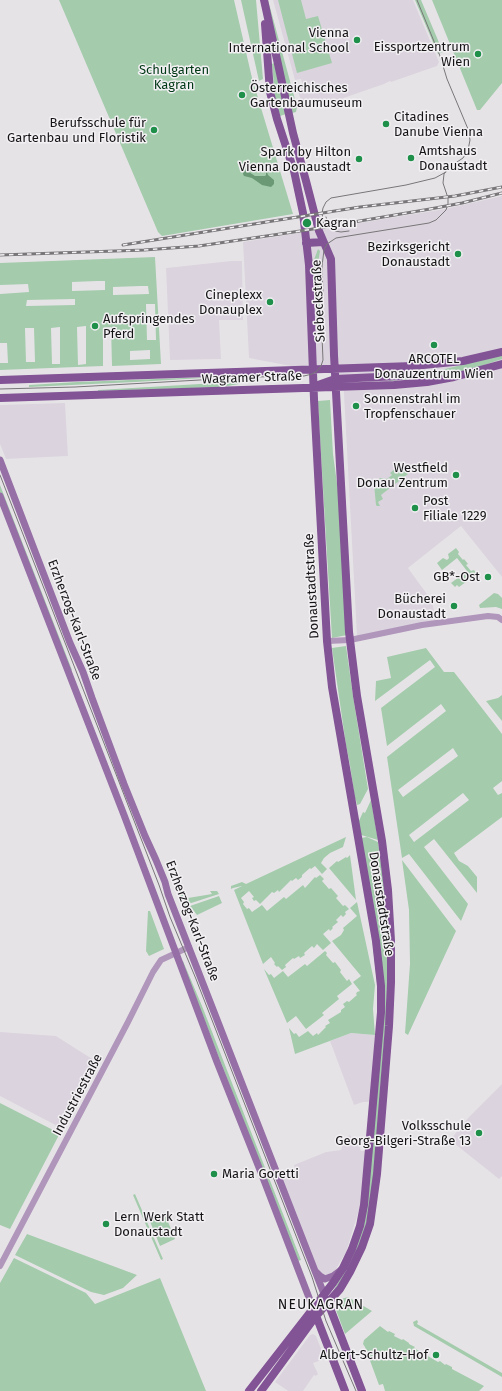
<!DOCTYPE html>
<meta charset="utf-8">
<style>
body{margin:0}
canvas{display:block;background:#e6e3e7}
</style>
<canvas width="502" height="1391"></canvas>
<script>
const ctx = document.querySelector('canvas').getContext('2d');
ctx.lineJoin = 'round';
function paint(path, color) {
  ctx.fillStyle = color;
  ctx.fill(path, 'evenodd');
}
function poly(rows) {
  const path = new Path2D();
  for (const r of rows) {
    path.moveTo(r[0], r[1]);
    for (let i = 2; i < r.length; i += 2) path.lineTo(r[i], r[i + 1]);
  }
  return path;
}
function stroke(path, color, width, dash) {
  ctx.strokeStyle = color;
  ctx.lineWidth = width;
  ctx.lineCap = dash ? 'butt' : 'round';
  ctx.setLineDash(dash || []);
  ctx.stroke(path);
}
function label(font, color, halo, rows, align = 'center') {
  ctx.font = font + ' "Fira Sans",sans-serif';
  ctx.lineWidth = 3;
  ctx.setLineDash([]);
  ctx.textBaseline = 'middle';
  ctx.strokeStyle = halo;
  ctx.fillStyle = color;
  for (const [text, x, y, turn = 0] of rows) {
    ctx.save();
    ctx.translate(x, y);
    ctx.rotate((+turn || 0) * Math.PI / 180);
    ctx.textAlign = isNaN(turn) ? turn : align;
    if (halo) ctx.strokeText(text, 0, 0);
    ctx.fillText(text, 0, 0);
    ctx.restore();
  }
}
paint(poly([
 [273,0,413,0,439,62,437,66,391,82,390,81,384,84,312,109,302,104,297,88,303,86,301,79,295,80],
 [502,196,502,577,461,526,408,568,432,601,436,622,357,636,343,376,249,358,243,242,445,209],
 [231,261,242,261,243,320,219,320,221,359,170,360,166,268],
 [65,403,68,456,6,459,0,444,0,405],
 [0,1032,56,1036,97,1062,63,1129,0,1096],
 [351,1033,375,1035,370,1102,363,1102,354,1105,330,1041],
 [502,1084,502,1176,499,1179,450,1140,469,1117],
 [350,1135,352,1139,356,1138,361,1151,367,1151,363,1197,346,1252,336,1269,321,1281,313,1275,277,1179,296,1171,294,1165,326,1152,341,1150,344,1142,347,1141,346,1137],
 [313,1334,316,1336,325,1359,313,1363,318,1374,316,1376,314,1375,303,1391,288,1391,275,1382,310,1335]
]), '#dbd4de');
paint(poly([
 [59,0,234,0,252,78,293,214,162,236,158,232],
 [241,0,256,0,263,79,259,81],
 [266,0,268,0,297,107,296,112,292,113],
 [278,0,301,0,306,19,318,16,332,63,297,73],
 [415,0,421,0,443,52,438,54],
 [432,0,502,0,502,83,480,110,477,110],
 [274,63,286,114,280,116,275,97,272,64],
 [318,249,320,251,318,262,320,312,316,312,314,260],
 [155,257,161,364,112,366,111,327,103,328,103,366,0,370,0,363,8,363,7,343,0,343,0,294,29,292,28,284,0,285,0,263],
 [97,281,105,281,105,290,72,291,72,282],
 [141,286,148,286,149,294,113,295,113,287],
 [75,299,75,305,26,306,27,300],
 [146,304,155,304,156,340,147,340],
 [86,326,86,364,78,365,77,327],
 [60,327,60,364,52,364,51,328],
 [25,328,34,328,35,362,26,362],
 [150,350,150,359,130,360,130,351],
 [502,355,502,359,469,370,439,376,389,381,389,378,421,375],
 [237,376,135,382,29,387,29,385,77,382],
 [234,382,238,383,239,384,222,387,98,391,98,390],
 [330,400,333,454,340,506,347,635,332,638,318,404,318,401],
 [397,467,404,468,408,474,381,495,383,499,378,502,380,506,377,506,376,505,374,484,380,478,387,479,392,475,390,473],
 [0,485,72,670,70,671,0,492],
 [456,548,459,552,458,554,463,560,464,559,468,564,466,565,471,571,474,570,477,574,459,587,457,585,455,587,451,583,467,571,457,558,442,570,437,563,443,558,447,560,449,558,448,554],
 [494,593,498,594,502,598,502,609,496,607,480,608,479,605],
 [346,646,353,696,368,789,360,804,357,805,356,800,355,799,350,765,346,745,332,648],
 [426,648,444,672,454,672,502,734,502,781,493,788,498,795,502,793,502,817,454,853,459,861,468,866,477,877,477,893,434,839,424,847,468,904,461,921,409,854,402,858,387,757,446,711,441,704,387,746,381,708,435,667,430,660,375,701,376,681,391,678,387,657],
 [453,748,458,756,403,797,398,790],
 [463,793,469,800,414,842,409,835],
 [502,695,502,721,486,701,498,698],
 [371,800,378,840,361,835,358,823,363,812,365,813],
 [346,837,343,847,330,853,324,858,321,863,327,869,322,874,315,866,311,869,310,868,302,875,302,877,298,880,296,878,292,881,291,880,279,892,278,890,274,893,272,892,260,904,256,900,254,901,252,898,254,897,249,891,241,898,244,902,243,904,247,909,249,908,252,912,262,905,267,911,284,897,286,899,303,885,305,888,314,878,315,877,316,878,320,875,324,879,322,881,329,889,331,888,338,896,336,898,343,906,345,905,349,909,345,912,346,914,343,917,341,915,336,920,338,922,332,927,333,928,330,931,329,929,323,934,331,943,323,950,317,944,314,948,312,946,304,953,305,955,300,958,299,956,294,959,293,958,285,965,286,967,282,970,278,966,277,967,274,964,275,963,271,957,263,964,234,890,242,886,233,888,231,889,231,886,242,882,246,884],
 [367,837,378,842,385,892,388,944,386,1018,373,1181,368,1218,358,1248,341,1281,333,1292,333,1291,351,1261,355,1249,382,1029,361,838],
 [350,855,356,900,329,868,337,861,338,862,346,857,347,858],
 [402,860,456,931,408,1035,405,1033,410,964,409,910],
 [210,891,217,891,219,894,182,906,178,897,182,894,186,894,188,898,212,894],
 [219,896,222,903,197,915,190,906],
 [357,902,375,985,373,1009,375,1035,351,1033,295,1054,289,1028,294,1034,296,1033,299,1037,308,1031,313,1036,317,1033,318,1035,326,1027,325,1026,330,1023,328,1020,341,1012,341,1010,345,1007,343,1004,347,1001,349,1002,357,995,356,994,357,992,360,991,353,982,361,976,332,941,341,935,344,930,343,928,357,916,350,908],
 [148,911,150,911,164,949,149,956,146,951],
 [325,951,327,953,326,955,333,963,335,962,341,970,340,972,347,981,349,979,352,984,337,996,339,999,322,1013,324,1015,306,1029,296,1016,287,1023,264,969,269,975,271,974,274,978,283,971,288,977,305,964,307,966],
 [183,961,202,1006,301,1260,298,1261,182,962],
 [0,1103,59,1133,59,1135,10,1229,0,1225],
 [135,1194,163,1259,161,1260,133,1195],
 [164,1212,175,1239,160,1246,149,1219],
 [27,1234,137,1275,123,1288,104,1295,91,1292,15,1255],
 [14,1258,86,1293,95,1304,160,1278,206,1391,0,1391,0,1283],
 [348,1297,372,1311,345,1334,336,1310,338,1303,341,1299],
 [417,1320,418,1322,417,1324,502,1373,502,1377,414,1326,413,1322],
 [380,1326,388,1332,389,1331,395,1334,394,1336,402,1340,403,1339,409,1343,409,1344,415,1347,414,1348,438,1362,440,1361,445,1365,446,1364,452,1367,452,1369,484,1386,479,1391,385,1391,383,1384,379,1385,365,1347,363,1344,364,1340]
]), '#a4ccac');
paint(poly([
 [266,169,268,175,274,180,274,184,271,187,262,185,252,178,244,176,243,174,243,171,246,170,255,176,265,176,266,175]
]), '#6b9975');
stroke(poly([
 [327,641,350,640,422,625,488,616,498,617,502,620],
 [0,1266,128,1022,153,972,161,960,189,947]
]), '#b096bb', 6);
stroke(poly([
 [0,460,70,643,83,672,92,698,124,784,145,836,156,860,165,882,168,894,324,1294],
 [0,496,124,815,217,1062,260,1170,313,1308],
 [316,1272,320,1276,325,1279,333,1276,341,1270]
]), '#956fa5', 7);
stroke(poly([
 [306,243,323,242],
 [0,380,413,366,463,361,502,352],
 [318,385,335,379,400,376,413,366],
 [0,398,394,385,427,382,454,377,502,364],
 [327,1300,362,1391],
 [315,1313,345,1391],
 [249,1391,333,1283,343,1268,352,1249,360,1226,364,1205,381,1012,381,986,376,941,332,687,327,641,314,399,309,265,303,213,294,171,277,119,270,92,265,24],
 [261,1391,316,1316,340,1289,350,1272,362,1247,370,1224,377,1174,389,1026,391,982,391,941,388,890,382,841,357,696,349,632,334,355,331,259,319,231,306,181,293,133,264,0]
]), '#825395', 8);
stroke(poly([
 [326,217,328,223,335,231,341,232,349,231],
 [324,226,322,213,323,208,326,202,331,198,406,185,435,178,446,172],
 [0,389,75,387,253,377,304,376,312,374,317,371,321,366,323,360,321,313,323,295,322,266,324,250,327,244,336,238,429,223,436,220,446,210,448,204,448,198,443,183,444,174,448,168,463,158,468,150,470,140,468,129,447,79,440,56,417,0],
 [0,475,159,885,170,917,196,979,312,1277,326,1321,356,1391]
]), '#787678', 1);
const rail = poly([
 [123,245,360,207,455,196,502,187],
 [0,255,144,250,199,246,307,230,430,209,462,203,502,193]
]);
stroke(rail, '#787678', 3);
stroke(rail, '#f3f0f4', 1.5, [4.5]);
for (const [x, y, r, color] of [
 [357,40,4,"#1f904a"],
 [478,54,4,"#1f904a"],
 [242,95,4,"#1f904a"],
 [386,124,4,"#1f904a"],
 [154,130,4,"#1f904a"],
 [411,158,4,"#1f904a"],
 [359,159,4,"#1f904a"],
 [307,223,5,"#1f904a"],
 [458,254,4,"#1f904a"],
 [270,302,4,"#1f904a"],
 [95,326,4,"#1f904a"],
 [434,345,4,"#1f904a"],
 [356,406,4,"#1f904a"],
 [456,475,4,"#1f904a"],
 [415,508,4,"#1f904a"],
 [488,577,4,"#1f904a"],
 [454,606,4,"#1f904a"],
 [479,1133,4,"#1f904a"],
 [214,1174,4,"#1f904a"],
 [106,1224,4,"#1f904a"],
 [436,1355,4,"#1f904a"]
]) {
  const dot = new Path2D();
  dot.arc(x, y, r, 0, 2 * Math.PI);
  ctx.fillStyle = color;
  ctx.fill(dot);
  stroke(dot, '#f3f0f4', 1.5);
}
label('13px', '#151415', '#f3f0f4', [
 ["Vienna",349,33],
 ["International School",349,48],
 ["Eissportzentrum",470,47],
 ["Wien",470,62],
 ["Österreichisches",250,88,"left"],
 ["Gartenbaumuseum",250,103,"left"],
 ["Citadines",394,117,"left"],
 ["Danube Vienna",394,132,"left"],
 ["Berufsschule für",146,123],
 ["Gartenbau und Floristik",146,138],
 ["Amtshaus",419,151,"left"],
 ["Donaustadt",419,166,"left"],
 ["Spark by Hilton",351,152],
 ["Vienna Donaustadt",351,167],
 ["Kagran",316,223,"left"],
 ["Bezirksgericht",450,247],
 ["Donaustadt",450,262],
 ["Cineplexx",262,295],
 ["Donauplex",262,310],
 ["Aufspringendes",103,319,"left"],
 ["Pferd",103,334,"left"],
 ["ARCOTEL",434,359,"center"],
 ["Donauzentrum Wien",434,374,"center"],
 ["Sonnenstrahl im",364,399,"left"],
 ["Tropfenschauer",364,414,"left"],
 ["Westfield",448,468],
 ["Donau Zentrum",448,483],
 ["Post",423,501,"left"],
 ["Filiale 1229",423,516,"left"],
 ["GB*-Ost",480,577],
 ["Bücherei",446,599],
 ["Donaustadt",446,614],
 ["Volksschule",471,1126],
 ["Georg-Bilgeri-Straße 13",471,1141],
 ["Maria Goretti",222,1174,"left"],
 ["Lern Werk Statt",114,1217,"left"],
 ["Donaustadt",114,1232,"left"],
 ["Albert-Schultz-Hof",428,1355]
], 'right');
label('13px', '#003916', '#f3f0f4', [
 ["Schulgarten",174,70],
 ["Kagran",174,85]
]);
label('13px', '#151415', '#f3f0f4', [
 ["Siebeckstraße",319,301,-93],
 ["Wagramer Straße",252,378,-2],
 ["Donaustadtstraße",312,586,-93],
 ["Erzherzog-Karl-Straße",74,620,69],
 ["Donaustadtstraße",381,904,81],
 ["Erzherzog-Karl-Straße",192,921,69],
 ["Industriestraße",78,1095,-62]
]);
ctx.letterSpacing = '1px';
label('14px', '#151415', '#f3f0f4', [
 ["NEUKAGRAN",321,1305]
]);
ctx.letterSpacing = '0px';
</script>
